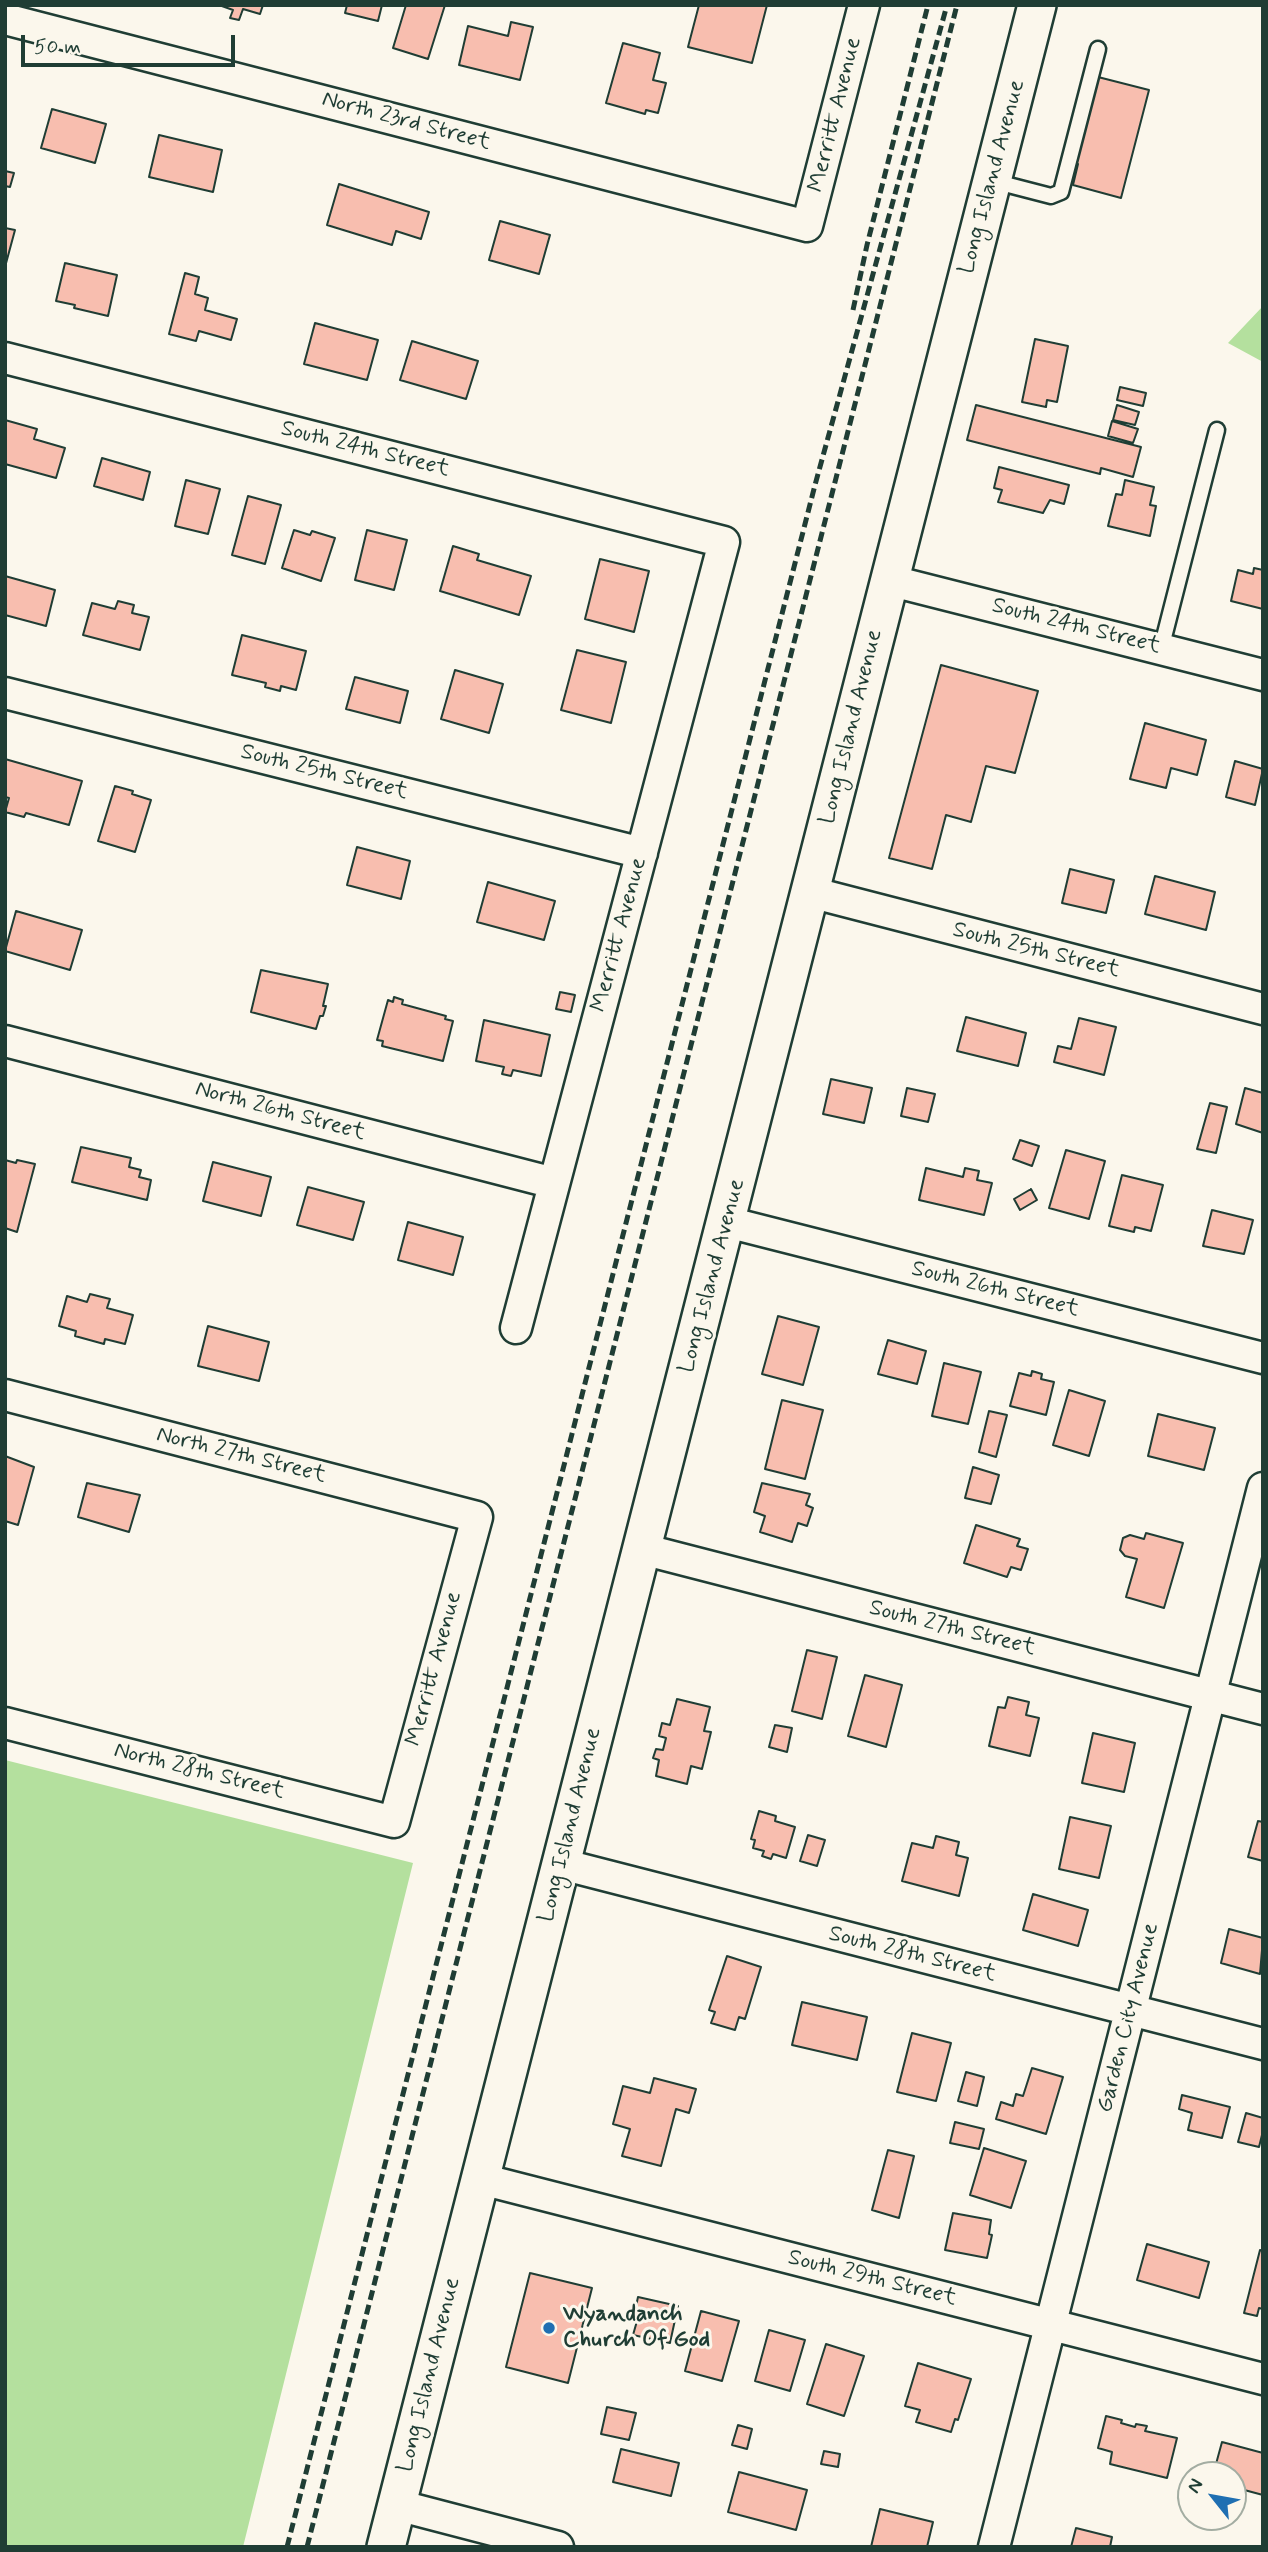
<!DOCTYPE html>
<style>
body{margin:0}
#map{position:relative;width:1268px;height:2552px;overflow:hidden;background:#fbf7ec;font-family:Mynerve,sans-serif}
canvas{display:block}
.frame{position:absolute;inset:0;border:7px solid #1f3d34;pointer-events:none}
.north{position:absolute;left:1177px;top:2461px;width:70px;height:70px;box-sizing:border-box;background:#fbf7ec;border:2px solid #a3ada2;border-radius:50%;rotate:301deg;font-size:19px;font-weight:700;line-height:28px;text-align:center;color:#1f3d34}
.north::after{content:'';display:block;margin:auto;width:24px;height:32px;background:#1f6fb2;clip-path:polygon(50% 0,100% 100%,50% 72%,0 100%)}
.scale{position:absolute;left:21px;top:35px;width:214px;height:32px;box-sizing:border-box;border:4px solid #1f3d34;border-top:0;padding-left:9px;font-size:21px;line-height:24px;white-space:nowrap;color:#1f3d34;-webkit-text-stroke:5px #fbf7ec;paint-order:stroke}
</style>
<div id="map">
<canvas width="1268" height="2552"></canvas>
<div class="frame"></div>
<div class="north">N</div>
<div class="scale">50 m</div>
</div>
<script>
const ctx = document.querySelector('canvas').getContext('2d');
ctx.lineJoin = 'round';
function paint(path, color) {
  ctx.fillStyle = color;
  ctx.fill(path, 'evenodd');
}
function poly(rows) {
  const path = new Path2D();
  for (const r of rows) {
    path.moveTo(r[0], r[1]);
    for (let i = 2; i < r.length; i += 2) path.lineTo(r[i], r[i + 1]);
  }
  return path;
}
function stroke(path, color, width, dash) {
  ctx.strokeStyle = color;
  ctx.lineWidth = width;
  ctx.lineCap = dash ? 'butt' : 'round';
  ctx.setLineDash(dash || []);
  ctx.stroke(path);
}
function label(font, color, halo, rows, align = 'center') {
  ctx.font = font + ' Mynerve,sans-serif';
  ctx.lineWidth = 6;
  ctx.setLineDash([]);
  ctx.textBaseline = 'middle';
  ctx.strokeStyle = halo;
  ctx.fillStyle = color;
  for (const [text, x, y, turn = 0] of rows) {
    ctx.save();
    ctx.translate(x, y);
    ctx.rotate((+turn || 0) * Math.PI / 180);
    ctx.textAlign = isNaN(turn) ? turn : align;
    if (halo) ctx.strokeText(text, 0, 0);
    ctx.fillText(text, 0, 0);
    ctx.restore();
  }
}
paint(poly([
 [1263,306,1263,362,1228,343],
 [5,1760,413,1863,243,2547,5,2547]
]), '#b4e09e');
const building = poly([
 [219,5,263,5,260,14,243,9,239,20,230,18,233,10,219,5],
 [347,5,382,5,378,21,345,13,347,5],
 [406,5,445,5,428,59,393,48,406,5],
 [699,5,767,5,752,63,688,47,699,5],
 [511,22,533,27,520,80,459,65,468,26,508,36,511,22],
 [623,43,660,53,653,80,666,83,658,113,646,110,645,114,606,103,623,43],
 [1098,77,1149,90,1121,198,1073,185,1078,164,1075,164,1098,77],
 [52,109,106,124,95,163,41,148,52,109],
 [159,135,222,150,213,192,149,177,159,135],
 [5,171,14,173,10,187,5,186,5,171],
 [339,184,429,212,421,239,396,231,392,245,327,225,339,184],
 [500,221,550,235,539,274,489,260,500,221],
 [5,228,15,230,5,267,5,228],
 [65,263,117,275,108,316,74,308,75,305,56,301,65,263],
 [185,273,199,277,195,294,208,298,205,310,237,319,231,340,199,331,196,341,169,334,185,273],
 [315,323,378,340,367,380,304,364,315,323],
 [1035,339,1068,346,1057,402,1047,400,1046,407,1022,402,1035,339],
 [412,341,478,361,466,399,400,380,412,341],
 [1120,387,1146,393,1143,406,1117,400,1120,387],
 [976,405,1141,447,1133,477,1101,468,1100,474,967,440,976,405],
 [1117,405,1139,412,1135,425,1113,420,1117,405],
 [5,420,37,429,34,439,65,448,56,478,5,464,5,420],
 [1112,421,1138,429,1133,443,1108,436,1112,421],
 [102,458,150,472,143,500,94,486,102,458],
 [999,467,1069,485,1064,504,1050,500,1043,513,998,502,1002,490,994,488,999,467],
 [186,480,220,489,208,534,175,526,186,480],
 [1125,480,1154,487,1150,505,1156,506,1150,536,1108,526,1116,494,1122,495,1125,480],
 [248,496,281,505,265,564,232,555,248,496],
 [294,530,310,535,312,531,335,538,321,581,282,568,294,530],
 [367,530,407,540,394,590,355,580,367,530],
 [453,546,479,554,477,560,531,576,519,615,440,591,453,546],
 [600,559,649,571,634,632,585,619,600,559],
 [1254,568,1263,570,1263,609,1231,601,1238,570,1253,574,1254,568],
 [5,576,55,590,46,626,5,615,5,576],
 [118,601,134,605,132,613,149,617,140,650,83,635,92,603,115,609,118,601],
 [242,635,306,651,296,690,281,686,280,691,265,687,266,683,232,675,242,635],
 [577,650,626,662,611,723,561,710,577,650],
 [941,665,1038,691,1015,773,986,766,971,822,946,815,932,869,889,858,941,665],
 [455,670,503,684,489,733,441,719,455,670],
 [355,677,408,691,400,723,346,709,355,677],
 [1145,723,1206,740,1197,775,1171,768,1166,788,1130,779,1145,723],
 [5,759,82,781,69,825,26,813,24,817,5,812,9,798,5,797,5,759],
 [1235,761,1263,769,1255,805,1226,797,1235,761],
 [115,786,133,791,132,794,151,800,135,852,98,841,115,786],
 [357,847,410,861,401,899,347,885,357,847],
 [1070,869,1114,880,1106,913,1062,903,1070,869],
 [1155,876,1215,892,1206,930,1145,914,1155,876],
 [488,882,555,901,544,940,477,922,488,882],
 [16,911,82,930,70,970,5,951,16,911],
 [261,970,328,984,323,1006,326,1006,323,1016,320,1016,316,1029,251,1012,261,970],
 [560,992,575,995,571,1012,556,1009,560,992],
 [394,997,403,1000,402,1004,446,1016,445,1019,453,1021,443,1061,382,1046,383,1041,377,1040,388,1000,393,1002,394,997],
 [966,1017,1026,1033,1018,1066,957,1051,966,1017],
 [1079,1018,1116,1027,1104,1075,1054,1062,1058,1046,1071,1049,1079,1018],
 [484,1020,550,1035,541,1076,513,1070,511,1076,502,1074,504,1067,476,1061,484,1020],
 [831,1079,872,1088,864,1123,823,1114,831,1079],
 [907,1088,935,1094,928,1122,901,1116,907,1088],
 [1245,1088,1263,1093,1263,1133,1236,1124,1245,1088],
 [1210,1103,1227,1107,1216,1153,1197,1149,1210,1103],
 [1020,1140,1039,1146,1032,1166,1013,1159,1020,1140],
 [81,1147,131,1158,129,1167,141,1170,139,1177,151,1180,147,1200,72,1182,81,1147],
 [1066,1150,1105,1161,1089,1219,1049,1208,1066,1150],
 [5,1160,16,1163,17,1160,35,1164,17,1232,5,1228,5,1160],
 [213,1162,271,1177,261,1216,203,1201,213,1162],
 [926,1168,963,1177,965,1168,979,1171,977,1180,992,1183,984,1215,919,1200,926,1168],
 [1122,1175,1163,1185,1151,1231,1135,1227,1134,1232,1109,1226,1122,1175],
 [308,1187,364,1202,353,1240,297,1225,308,1187],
 [1031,1189,1037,1200,1020,1210,1014,1199,1031,1189],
 [1212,1210,1253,1220,1244,1254,1203,1246,1212,1210],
 [408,1222,463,1237,453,1275,398,1260,408,1222],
 [90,1294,110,1299,107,1308,133,1315,125,1344,105,1339,104,1344,75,1336,76,1331,59,1326,67,1296,87,1302,90,1294],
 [778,1316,819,1327,803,1385,762,1374,778,1316],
 [208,1326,269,1342,259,1381,198,1366,208,1326],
 [888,1340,926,1351,917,1384,878,1374,888,1340],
 [944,1363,981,1372,968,1424,932,1416,944,1363],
 [1032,1371,1042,1374,1041,1379,1054,1382,1046,1415,1010,1406,1019,1373,1031,1376,1032,1371],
 [1069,1390,1105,1401,1089,1456,1053,1445,1069,1390],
 [782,1400,823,1410,805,1479,765,1469,782,1400],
 [989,1411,1007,1415,996,1457,979,1452,989,1411],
 [1158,1414,1215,1428,1204,1470,1148,1456,1158,1414],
 [5,1456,34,1467,18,1525,5,1521,5,1456],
 [973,1467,999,1475,991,1504,965,1498,973,1467],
 [87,1483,140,1495,129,1532,78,1517,87,1483],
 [762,1483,810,1494,806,1505,813,1508,807,1526,798,1523,792,1542,760,1532,765,1516,754,1512,762,1483],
 [976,1525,1020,1539,1017,1546,1028,1549,1021,1570,1011,1567,1007,1577,964,1563,976,1525],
 [1146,1533,1183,1543,1164,1608,1126,1597,1137,1559,1125,1556,1120,1550,1123,1538,1130,1535,1144,1539,1146,1533],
 [807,1650,837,1657,822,1719,792,1711,807,1650],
 [865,1675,902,1685,886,1747,848,1736,865,1675],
 [1008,1697,1029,1702,1026,1715,1039,1718,1030,1756,989,1746,998,1707,1005,1708,1008,1697],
 [677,1699,710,1707,704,1731,711,1732,702,1769,691,1766,687,1784,656,1776,659,1760,653,1758,656,1749,663,1750,666,1738,659,1736,662,1723,670,1725,677,1699],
 [775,1725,792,1728,787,1752,769,1747,775,1725],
 [1093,1733,1135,1743,1124,1792,1082,1783,1093,1733],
 [759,1811,776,1816,775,1821,795,1827,786,1858,773,1854,771,1859,762,1856,764,1851,753,1848,755,1840,751,1839,759,1811],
 [1070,1817,1111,1826,1099,1878,1059,1869,1070,1817],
 [1258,1821,1263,1822,1263,1861,1248,1857,1258,1821],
 [808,1835,825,1840,817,1866,800,1861,808,1835],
 [936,1836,959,1842,956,1855,968,1858,959,1896,902,1881,912,1843,933,1848,936,1836],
 [1033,1894,1088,1910,1078,1946,1023,1930,1033,1894],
 [1229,1929,1263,1938,1260,1974,1221,1963,1229,1929],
 [727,1956,761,1967,745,2019,739,2017,735,2030,711,2023,715,2012,709,2010,727,1956],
 [802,2002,867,2017,857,2060,792,2045,802,2002],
 [912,2033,951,2043,936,2101,897,2092,912,2033],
 [1032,2068,1063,2077,1046,2134,996,2119,1001,2102,1013,2106,1016,2094,1023,2096,1032,2068],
 [966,2072,984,2077,977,2106,958,2101,966,2072],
 [654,2078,696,2089,689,2113,676,2109,661,2166,622,2156,630,2129,613,2124,623,2086,650,2093,654,2078],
 [1182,2095,1230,2107,1222,2138,1188,2130,1192,2113,1179,2109,1182,2095],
 [1246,2113,1263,2118,1263,2131,1259,2147,1238,2142,1246,2113],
 [955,2122,984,2129,979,2149,950,2143,955,2122],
 [984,2148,1026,2161,1011,2208,970,2195,984,2148],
 [888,2150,914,2156,899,2218,872,2210,888,2150],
 [953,2213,991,2220,989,2234,992,2235,987,2258,945,2250,953,2213],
 [1147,2244,1209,2262,1199,2298,1137,2280,1147,2244],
 [1260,2250,1263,2251,1263,2309,1259,2308,1257,2316,1244,2313,1260,2250],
 [530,2273,592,2288,568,2383,506,2367,530,2273],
 [638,2297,678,2306,670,2343,633,2335,637,2321,633,2320,638,2297],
 [701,2311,739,2321,722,2381,685,2371,701,2311],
 [769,2330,805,2340,790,2391,755,2381,769,2330],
 [826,2344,864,2356,844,2416,807,2404,826,2344],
 [918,2363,971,2379,958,2420,955,2419,951,2432,916,2422,920,2410,905,2406,918,2363],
 [607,2407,636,2413,629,2440,601,2434,607,2407],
 [1106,2416,1122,2420,1121,2423,1135,2427,1136,2424,1147,2426,1145,2431,1177,2438,1167,2478,1110,2464,1112,2452,1098,2448,1106,2416],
 [738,2425,752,2429,747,2449,732,2445,738,2425],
 [1222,2442,1263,2453,1263,2495,1233,2487,1233,2475,1213,2475,1222,2442],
 [621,2449,679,2463,671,2496,613,2482,621,2449],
 [824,2451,840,2454,838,2467,821,2464,824,2451],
 [739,2472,807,2490,796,2530,728,2512,739,2472],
 [880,2509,933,2522,927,2547,871,2547,880,2509],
 [1076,2528,1112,2537,1110,2547,1071,2547,1076,2528]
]);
paint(building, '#f8beaf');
stroke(building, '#1f3d34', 2);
const service = poly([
 [993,181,1051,196,1061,192,1098,49],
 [1161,649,1217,430]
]);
const minor = poly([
 [5,19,807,226,864,5],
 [5,358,724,542,516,1328],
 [888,580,1263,675],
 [5,693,642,853],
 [810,892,1263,1009],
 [5,1041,554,1183],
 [727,1222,1263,1358],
 [5,1395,477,1517,394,1822,5,1723],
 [642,1549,1263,1709],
 [561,1864,1263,2044],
 [481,2179,1263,2379],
 [397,2505,558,2547],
 [994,2547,1263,1488]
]);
const tertiary = poly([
 [386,2547,1037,5]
]);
stroke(service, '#1f3d34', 19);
stroke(minor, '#1f3d34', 35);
stroke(tertiary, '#1f3d34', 42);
stroke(service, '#fbf7ec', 14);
stroke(minor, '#fbf7ec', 30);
stroke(tertiary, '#fbf7ec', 37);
stroke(poly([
 [853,310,867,245,928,5],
 [287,2547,815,485,947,5],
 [307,2547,957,5]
]), '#1f3d34', 5, [10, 5]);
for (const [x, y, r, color] of [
 [549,2328,7,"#1f6fb2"]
]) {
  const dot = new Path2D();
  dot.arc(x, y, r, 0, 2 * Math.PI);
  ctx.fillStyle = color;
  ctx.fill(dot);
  stroke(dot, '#fbf7ec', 2.5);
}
label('23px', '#1f3d34', '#fbf7ec', [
 ["Merritt Avenue",836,115,-76],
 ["North 23rd Street",406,122,15],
 ["Long Island Avenue",993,177,-75],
 ["South 24th Street",365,450,14],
 ["South 24th Street",1076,627,14],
 ["Long Island Avenue",852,727,-76],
 ["South 25th Street",324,773,14],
 ["Merritt Avenue",620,935,-75],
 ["South 25th Street",1036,951,14],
 ["North 26th Street",280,1112,15],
 ["Long Island Avenue",713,1276,-75],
 ["South 26th Street",995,1290,14],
 ["North 27th Street",241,1456,14],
 ["South 27th Street",952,1629,14],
 ["Merritt Avenue",435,1669,-75],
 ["North 28th Street",199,1772,14],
 ["Long Island Avenue",571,1825,-76],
 ["South 28th Street",912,1955,14],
 ["Garden City Avenue",1129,2018,-76],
 ["South 29th Street",872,2279,14],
 ["Long Island Avenue",430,2375,-76]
]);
label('bold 23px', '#1f3d34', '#fbf7ec', [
 ["Wyandanch",563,2315],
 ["Church Of God",563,2341]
], 'left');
</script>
